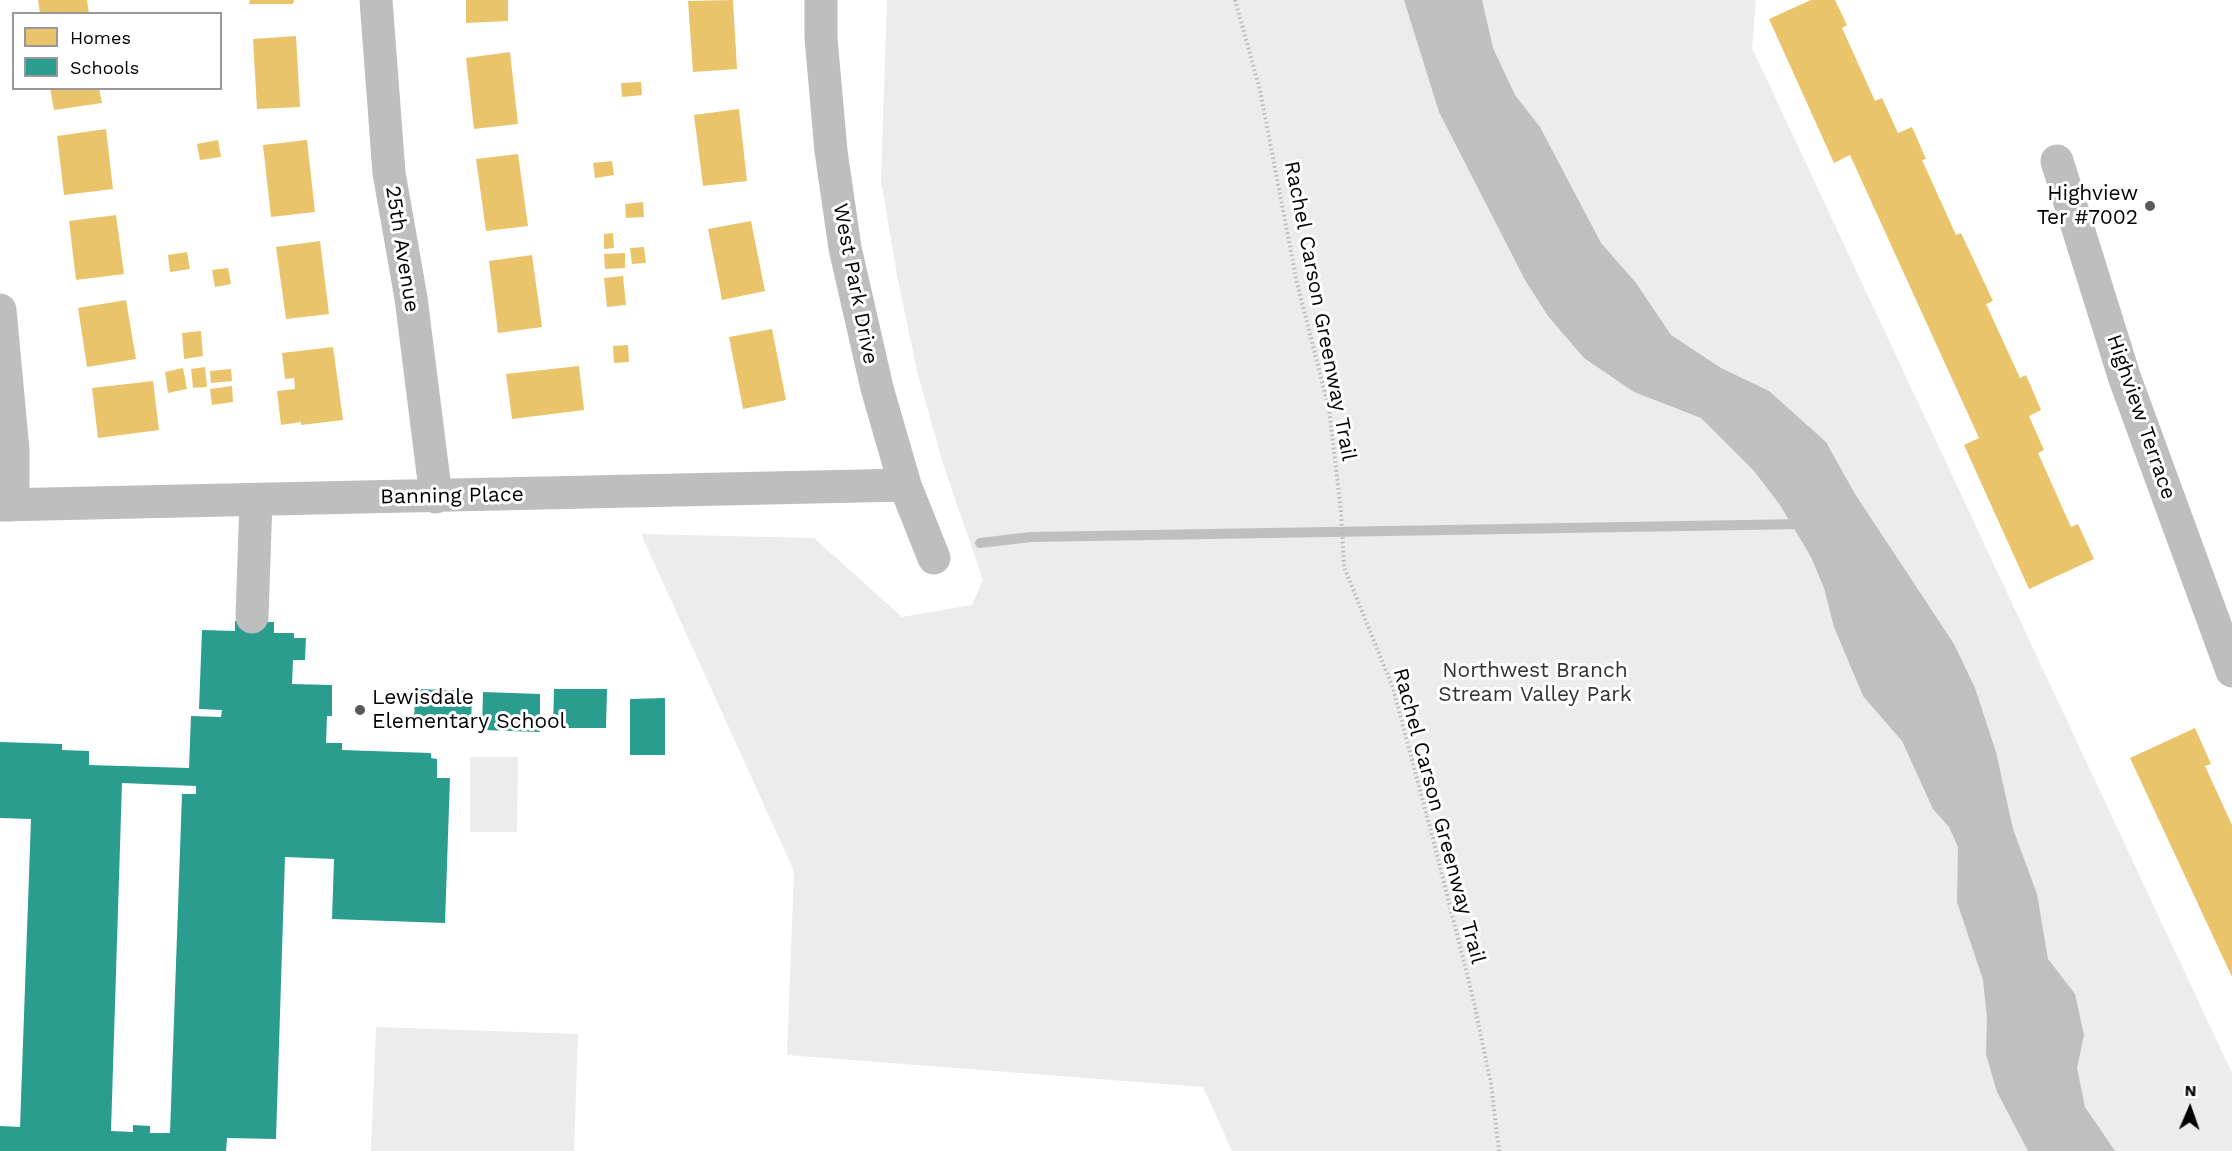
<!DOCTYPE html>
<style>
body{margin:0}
#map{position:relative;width:2232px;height:1151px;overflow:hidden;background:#fff;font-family:"Work Sans",sans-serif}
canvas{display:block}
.legend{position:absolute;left:12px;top:12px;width:210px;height:78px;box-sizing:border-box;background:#fff;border:2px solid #999;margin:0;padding:8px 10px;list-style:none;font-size:18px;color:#000}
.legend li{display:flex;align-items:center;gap:12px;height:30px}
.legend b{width:30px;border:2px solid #999}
.north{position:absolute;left:2160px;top:1079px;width:60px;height:60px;-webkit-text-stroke:4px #fff;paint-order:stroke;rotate:2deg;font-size:16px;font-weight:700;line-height:24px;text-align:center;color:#000}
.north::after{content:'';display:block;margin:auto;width:21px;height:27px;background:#000;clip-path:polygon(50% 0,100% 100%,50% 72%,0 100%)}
</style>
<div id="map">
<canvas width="2232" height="1151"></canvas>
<ul class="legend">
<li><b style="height:16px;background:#e9c46a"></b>Homes</li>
<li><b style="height:16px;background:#2a9d8f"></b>Schools</li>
</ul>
<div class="north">N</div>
</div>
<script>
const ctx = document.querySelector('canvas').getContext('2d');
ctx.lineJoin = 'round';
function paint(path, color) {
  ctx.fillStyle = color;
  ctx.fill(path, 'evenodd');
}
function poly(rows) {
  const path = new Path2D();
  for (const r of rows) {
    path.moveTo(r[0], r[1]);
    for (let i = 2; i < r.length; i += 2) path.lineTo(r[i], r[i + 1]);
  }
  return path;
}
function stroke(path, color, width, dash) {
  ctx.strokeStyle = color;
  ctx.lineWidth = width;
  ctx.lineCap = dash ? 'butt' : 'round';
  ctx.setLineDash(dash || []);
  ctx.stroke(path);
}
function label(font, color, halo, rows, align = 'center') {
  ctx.font = font + ' "Work Sans",sans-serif';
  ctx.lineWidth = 6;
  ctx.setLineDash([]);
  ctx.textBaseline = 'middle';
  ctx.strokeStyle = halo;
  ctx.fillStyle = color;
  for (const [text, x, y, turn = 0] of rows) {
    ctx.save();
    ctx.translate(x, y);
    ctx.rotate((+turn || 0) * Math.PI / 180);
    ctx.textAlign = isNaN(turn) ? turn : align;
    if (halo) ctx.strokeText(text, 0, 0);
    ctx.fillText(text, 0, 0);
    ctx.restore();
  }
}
paint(poly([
 [887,0,1756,0,1752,48,2232,1073,2232,1151,1232,1151,1203,1087,787,1055,794,871,641,534,814,538,902,617,972,605,983,580,943,464,917,371,897,275,881,180],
 [470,757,518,757,517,832,470,832],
 [376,1027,578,1034,574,1151,371,1151]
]), '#ececec');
paint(poly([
 [1404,0,1482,0,1493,48,1515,95,1540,127,1601,243,1636,283,1671,335,1721,368,1769,391,1826,442,1855,494,1954,644,1975,688,1996,752,2013,829,2037,894,2048,959,2075,994,2084,1035,2077,1068,2085,1107,2115,1151,2028,1151,1997,1092,1986,1054,1987,1018,1983,980,1957,902,1958,847,1949,827,1933,809,1902,741,1863,696,1834,627,1824,588,1811,557,1780,505,1754,471,1701,418,1634,392,1584,358,1548,316,1525,280,1439,112]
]), '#bfbfbf');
paint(poly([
 [38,0,87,0,89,14,40,14],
 [250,0,294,0,293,4,249,4],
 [466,0,508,0,508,21,466,23],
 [733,0,737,69,693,72,688,1],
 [1811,0,1835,0,1847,25,1842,28,1875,101,1882,98,1898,133,1912,127,1926,159,1922,160,1956,235,1961,233,1993,301,1986,304,2020,378,2026,375,2041,410,2029,416,2044,450,2038,453,2071,527,2078,524,2094,559,2029,589,1964,445,1979,438,1850,155,1834,163,1769,19],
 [296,36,300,107,257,109,253,39],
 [510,52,518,124,474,129,466,58],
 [641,82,642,95,622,97,621,83],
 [50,88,99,88,102,103,54,110],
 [739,109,747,181,703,186,694,115],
 [106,129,113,189,64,195,57,136],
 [218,140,221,157,200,160,197,144],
 [307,140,315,212,271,217,263,145],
 [518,154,528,226,486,231,476,159],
 [612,161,614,175,595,178,593,163],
 [643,202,644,217,626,218,625,204],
 [116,215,124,274,76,280,69,221],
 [751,221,765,291,722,300,708,229],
 [613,233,614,248,604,249,604,234],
 [320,241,329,314,286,319,276,247],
 [644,247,646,263,632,264,630,248],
 [187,252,190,269,170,272,168,255],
 [625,253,625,268,605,269,604,254],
 [532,255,542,327,498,333,489,261],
 [228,268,231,284,215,287,212,270],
 [623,276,626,305,607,307,604,278],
 [126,300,136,359,87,367,78,308],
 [772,329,786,400,743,409,729,337],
 [201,331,203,356,184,359,182,333],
 [628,345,629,362,614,363,613,346],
 [333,347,343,420,301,425,301,422,281,425,277,391,295,389,294,378,285,379,282,353],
 [579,366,584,410,512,419,506,374],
 [205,367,207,387,193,388,191,369],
 [183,368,187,389,168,393,165,372],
 [231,369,232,381,211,383,210,371],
 [153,381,159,430,98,438,92,388],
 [232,386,233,402,212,405,210,389],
 [2195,728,2211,764,2205,766,2232,825,2232,977,2130,758]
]), '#e9c46a');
paint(poly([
 [235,621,274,622,274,633,294,633,294,638,306,638,305,660,293,660,292,684,332,685,332,716,327,716,326,743,342,743,342,750,431,753,431,758,437,759,437,778,450,778,445,923,332,919,334,859,285,857,276,1139,227,1138,226,1151,0,1151,0,1126,20,1127,31,819,0,818,0,742,62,744,62,750,89,751,89,765,189,768,191,716,221,717,222,710,199,709,202,630,235,631],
 [122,783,196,786,196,794,182,794,170,1133,150,1133,150,1126,133,1125,133,1132,111,1131],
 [415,689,472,691,471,728,414,726],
 [554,689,607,689,606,728,553,728],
 [483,692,540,694,540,732,482,730],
 [665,698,665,755,630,755,630,699]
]), '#2a9d8f');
stroke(poly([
 [980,543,1031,537,1804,524]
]), '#bfbfbf', 10);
stroke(poly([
 [1235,0,1260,90,1297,283,1329,409,1341,511,1344,567,1393,688,1433,839,1473,998,1491,1084,1499,1151]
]), '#b9b9b9', 4, [1.5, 3]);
stroke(poly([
 [376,0,389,173,411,298,436,497],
 [821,0,821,38,831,151,845,248,877,388,905,485,934,558],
 [2057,161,2125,379,2232,671],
 [0,310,13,450,13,505],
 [0,505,905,485],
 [252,617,256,500]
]), '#bebebe', 33);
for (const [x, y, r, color] of [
 [2150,206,6,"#595959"],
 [360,710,6,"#595959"]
]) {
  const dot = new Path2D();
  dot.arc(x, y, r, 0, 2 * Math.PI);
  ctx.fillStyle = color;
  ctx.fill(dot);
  stroke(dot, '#fff', 2);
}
label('21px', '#000', '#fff', [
 ["Highview",2138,194],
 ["Ter #7002",2138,218],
 ["Lewisdale",372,698,"left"],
 ["Elementary School",372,722,"left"]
], 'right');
label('21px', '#000', '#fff', [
 ["25th Avenue",402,249,81],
 ["West Park Drive",855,284,79],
 ["Rachel Carson Greenway Trail",1320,311,79],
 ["Highview Terrace",2141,417,71],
 ["Banning Place",452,496,-1],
 ["Rachel Carson Greenway Trail",1439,816,75]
]);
label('21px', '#333', '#fff', [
 ["Northwest Branch",1535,671],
 ["Stream Valley Park",1535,695]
]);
</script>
